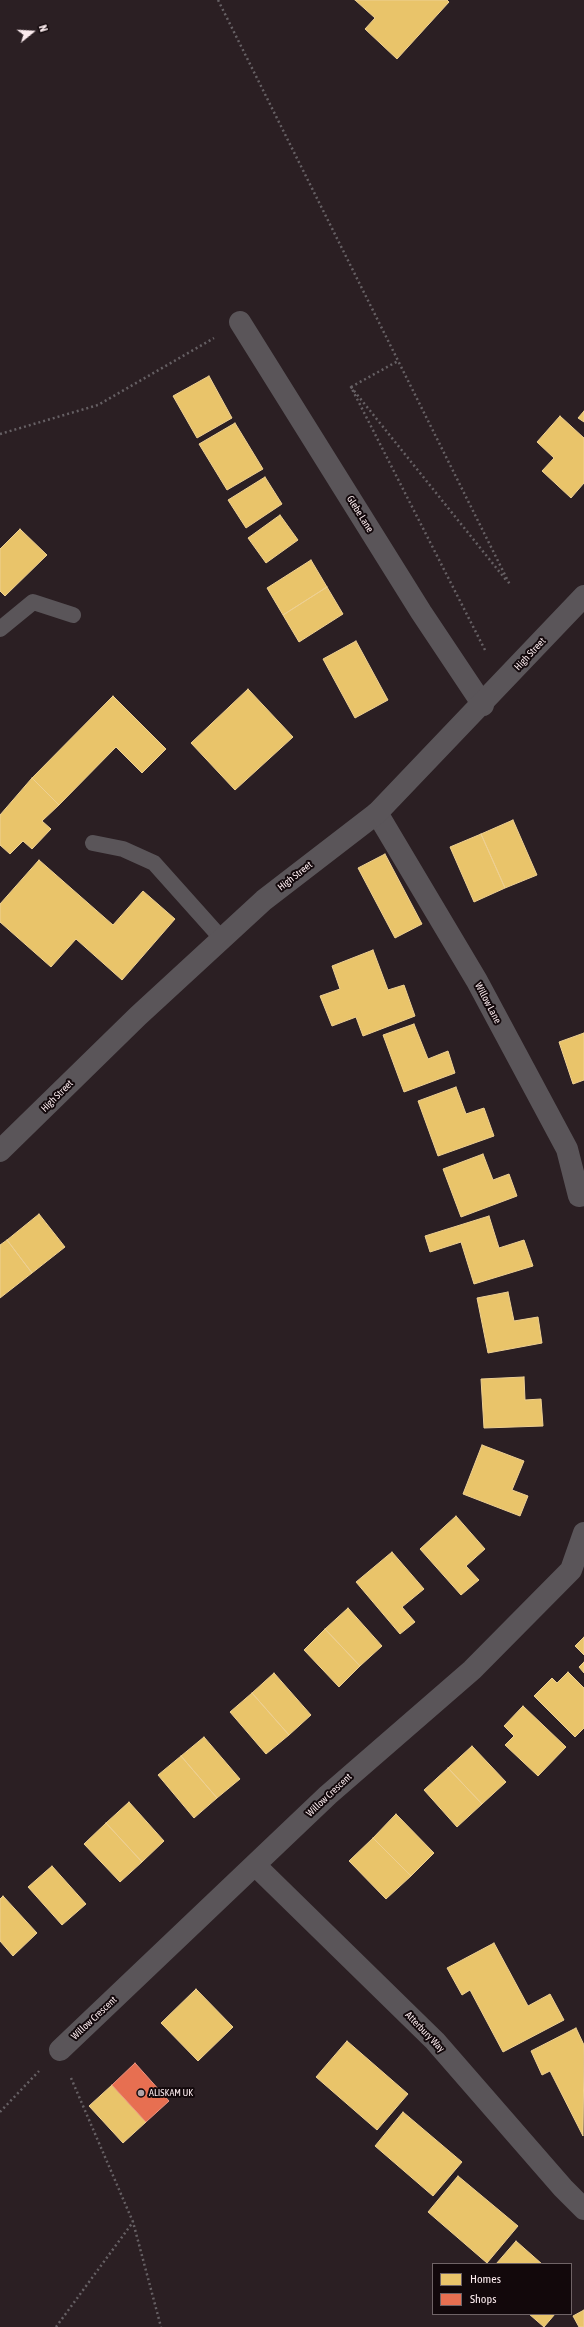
<!DOCTYPE html>
<style>
body{margin:0}
#map{position:relative;width:584px;height:2327px;overflow:hidden;background:#2b1f23;font-family:"Asap Condensed",sans-serif}
canvas{display:block}
.legend{position:absolute;left:432px;top:2263px;width:140px;height:52px;box-sizing:border-box;background:#12080b;border:1px solid #6f6366;margin:0;padding:5px 7px;list-style:none;font-size:12px;color:#fbebee}
.legend li{display:flex;align-items:center;gap:8px;height:20px}
.legend b{width:20px;border:1px solid #6f6366}
.north{position:absolute;left:12px;top:12px;width:40px;height:40px;-webkit-text-stroke:3px #12080b;paint-order:stroke;rotate:72deg;font-size:11px;font-weight:700;line-height:16px;text-align:center;color:#fbebee}
.north::after{content:'';display:block;margin:auto;width:14px;height:18px;background:#fbebee;clip-path:polygon(50% 0,100% 100%,50% 72%,0 100%)}
</style>
<div id="map">
<canvas width="584" height="2327"></canvas>
<ul class="legend">
<li><b style="height:11px;background:#e9c46a"></b>Homes</li>
<li><b style="height:11px;background:#e76f51"></b>Shops</li>
</ul>
<div class="north">N</div>
</div>
<script>
const ctx = document.querySelector('canvas').getContext('2d');
ctx.lineJoin = 'round';
function paint(path, color) {
  ctx.fillStyle = color;
  ctx.fill(path, 'evenodd');
}
function poly(rows) {
  const path = new Path2D();
  for (const r of rows) {
    path.moveTo(r[0], r[1]);
    for (let i = 2; i < r.length; i += 2) path.lineTo(r[i], r[i + 1]);
  }
  return path;
}
function stroke(path, color, width, dash) {
  ctx.strokeStyle = color;
  ctx.lineWidth = width;
  ctx.lineCap = dash ? 'butt' : 'round';
  ctx.setLineDash(dash || []);
  ctx.stroke(path);
}
function label(font, color, halo, rows, align = 'center') {
  ctx.font = font + ' "Asap Condensed",sans-serif';
  ctx.lineWidth = 4;
  ctx.setLineDash([]);
  ctx.textBaseline = 'middle';
  ctx.strokeStyle = halo;
  ctx.fillStyle = color;
  for (const [text, x, y, turn = 0] of rows) {
    ctx.save();
    ctx.translate(x, y);
    ctx.rotate((+turn || 0) * Math.PI / 180);
    ctx.textAlign = isNaN(turn) ? turn : align;
    if (halo) ctx.strokeText(text, 0, 0);
    ctx.fillText(text, 0, 0);
    ctx.restore();
  }
}
const homes = poly([
 [355,0,447,0,449,2,397,59,365,29,375,18,355,0],
 [209,376,232,418,197,438,173,396,209,376],
 [584,411,584,422,578,418,584,411],
 [560,416,584,438,584,483,571,498,542,471,554,458,537,442,560,416],
 [235,423,263,469,227,490,199,444,235,423],
 [265,477,282,504,246,528,228,500,265,477],
 [280,515,298,540,266,563,248,538,280,515],
 [20,529,47,555,5,596,0,591,0,549,20,529],
 [311,560,327,587,283,615,267,588,311,560],
 [327,587,343,614,299,642,283,615,327,587],
 [356,641,388,700,355,718,323,659,356,641],
 [248,689,293,737,235,790,191,743,248,689],
 [113,696,166,749,142,773,116,747,59,805,32,778,113,696],
 [32,778,59,805,42,821,51,829,32,849,23,841,10,854,0,845,0,815,32,778],
 [513,820,537,875,505,888,481,834,513,820],
 [481,834,505,888,474,902,450,847,481,834],
 [385,854,422,924,395,938,358,868,385,854],
 [39,860,113,925,143,891,175,919,122,980,76,939,51,967,0,922,0,904,39,860],
 [373,950,388,990,404,985,415,1016,363,1036,356,1017,332,1026,320,996,340,989,332,966,373,950],
 [414,1024,428,1059,448,1051,455,1073,404,1092,383,1035,414,1024],
 [584,1033,584,1080,573,1084,559,1042,584,1033],
 [456,1087,466,1114,484,1108,494,1136,438,1156,418,1101,456,1087],
 [483,1154,493,1180,509,1174,517,1196,461,1217,443,1169,483,1154],
 [39,1214,65,1247,32,1273,7,1240,39,1214],
 [489,1216,499,1248,524,1240,533,1266,474,1284,461,1242,430,1252,425,1236,489,1216],
 [7,1240,32,1273,0,1298,0,1245,7,1240],
 [508,1292,514,1321,538,1317,542,1343,488,1353,477,1298,508,1292],
 [524,1377,525,1400,541,1399,543,1426,484,1428,481,1379,524,1377],
 [482,1445,524,1461,512,1490,528,1496,520,1516,463,1494,482,1445],
 [456,1516,485,1549,466,1566,479,1580,461,1595,420,1549,456,1516],
 [392,1552,424,1589,402,1607,415,1622,400,1634,356,1582,392,1552],
 [348,1608,382,1646,360,1666,325,1629,348,1608],
 [325,1629,360,1666,339,1687,304,1650,325,1629],
 [584,1637,584,1655,575,1646,584,1637],
 [584,1662,584,1673,579,1667,584,1662],
 [568,1672,584,1688,584,1728,575,1737,534,1696,552,1678,557,1683,568,1672],
 [274,1673,311,1715,289,1735,252,1693,274,1673],
 [252,1693,289,1735,266,1754,230,1712,252,1693],
 [523,1706,566,1747,538,1776,505,1745,514,1736,504,1726,523,1706],
 [204,1737,240,1779,217,1798,181,1756,204,1737],
 [472,1746,506,1782,482,1804,448,1768,472,1746],
 [181,1756,217,1798,194,1818,158,1775,181,1756],
 [448,1768,482,1804,457,1827,424,1790,448,1768],
 [129,1802,164,1841,142,1862,106,1823,129,1802],
 [396,1814,434,1853,411,1876,373,1838,396,1814],
 [106,1823,142,1862,120,1882,84,1844,106,1823],
 [373,1838,411,1876,386,1899,349,1861,373,1838],
 [52,1866,86,1904,62,1925,28,1887,52,1866],
 [3,1896,37,1933,13,1956,0,1941,0,1899,3,1896],
 [494,1943,528,2006,550,1994,564,2020,503,2052,470,1990,462,1995,447,1968,494,1943],
 [196,1989,233,2027,198,2061,161,2023,196,1989],
 [576,2028,584,2045,583,2136,550,2071,542,2075,531,2051,576,2028],
 [347,2041,408,2094,377,2130,316,2077,347,2041],
 [112,2085,146,2122,123,2143,89,2106,112,2085],
 [403,2112,462,2162,433,2196,375,2146,403,2112],
 [458,2176,518,2226,487,2263,428,2212,458,2176],
 [516,2241,542,2264,496,2264,516,2241],
 [584,2310,584,2327,579,2327,573,2316,584,2310],
 [529,2314,555,2314,544,2327,529,2314]
]);
paint(homes, '#e9c46a');
stroke(homes, '#eed092', 1);
const shops = poly([
 [135,2063,169,2101,146,2122,112,2085,135,2063]
]);
paint(shops, '#e76f51');
stroke(shops, '#ed9480', 1);
stroke(poly([
 [218,0,510,585],
 [351,387,398,361],
 [0,434,98,405,214,338],
 [485,650,351,387,506,580],
 [71,2078,133,2222,161,2327],
 [0,2112,39,2071],
 [56,2327,133,2222]
]), '#666064', 2.5, [2, 3]);
stroke(poly([
 [0,629,33,602,73,615],
 [93,843,123,849,154,863,222,939]
]), '#5a5559', 16);
stroke(poly([
 [240,322,421,612,483,705],
 [377,813,477,981,567,1149,579,1196,584,1195],
 [255,1865,435,2041,563,2188,584,2209],
 [60,2050,328,1795,472,1670,571,1570,584,1533]
]), '#5a5559', 22);
stroke(poly([
 [0,1151,138,1016,264,900,377,813,584,596]
]), '#5a5559', 22);
for (const [x, y, r, color] of [
 [141,2093,4,"#b2a4a7"]
]) {
  const dot = new Path2D();
  dot.arc(x, y, r, 0, 2 * Math.PI);
  ctx.fillStyle = color;
  ctx.fill(dot);
  stroke(dot, '#12080b', 1.5);
}
label('10px', '#fbebee', '#12080b', [
 ["Glebe Lane",360,514,58],
 ["High Street",530,654,-47],
 ["High Street",295,876,-38],
 ["Willow Lane",488,1003,62],
 ["High Street",57,1096,-45],
 ["Willow Crescent",329,1795,-43],
 ["Willow Crescent",94,2018,-43],
 ["Atterbury Way",425,2032,46]
]);
label('10px', '#fbebee', '#12080b', [
 ["ALISKAM UK",149,2093]
], 'left');
</script>
